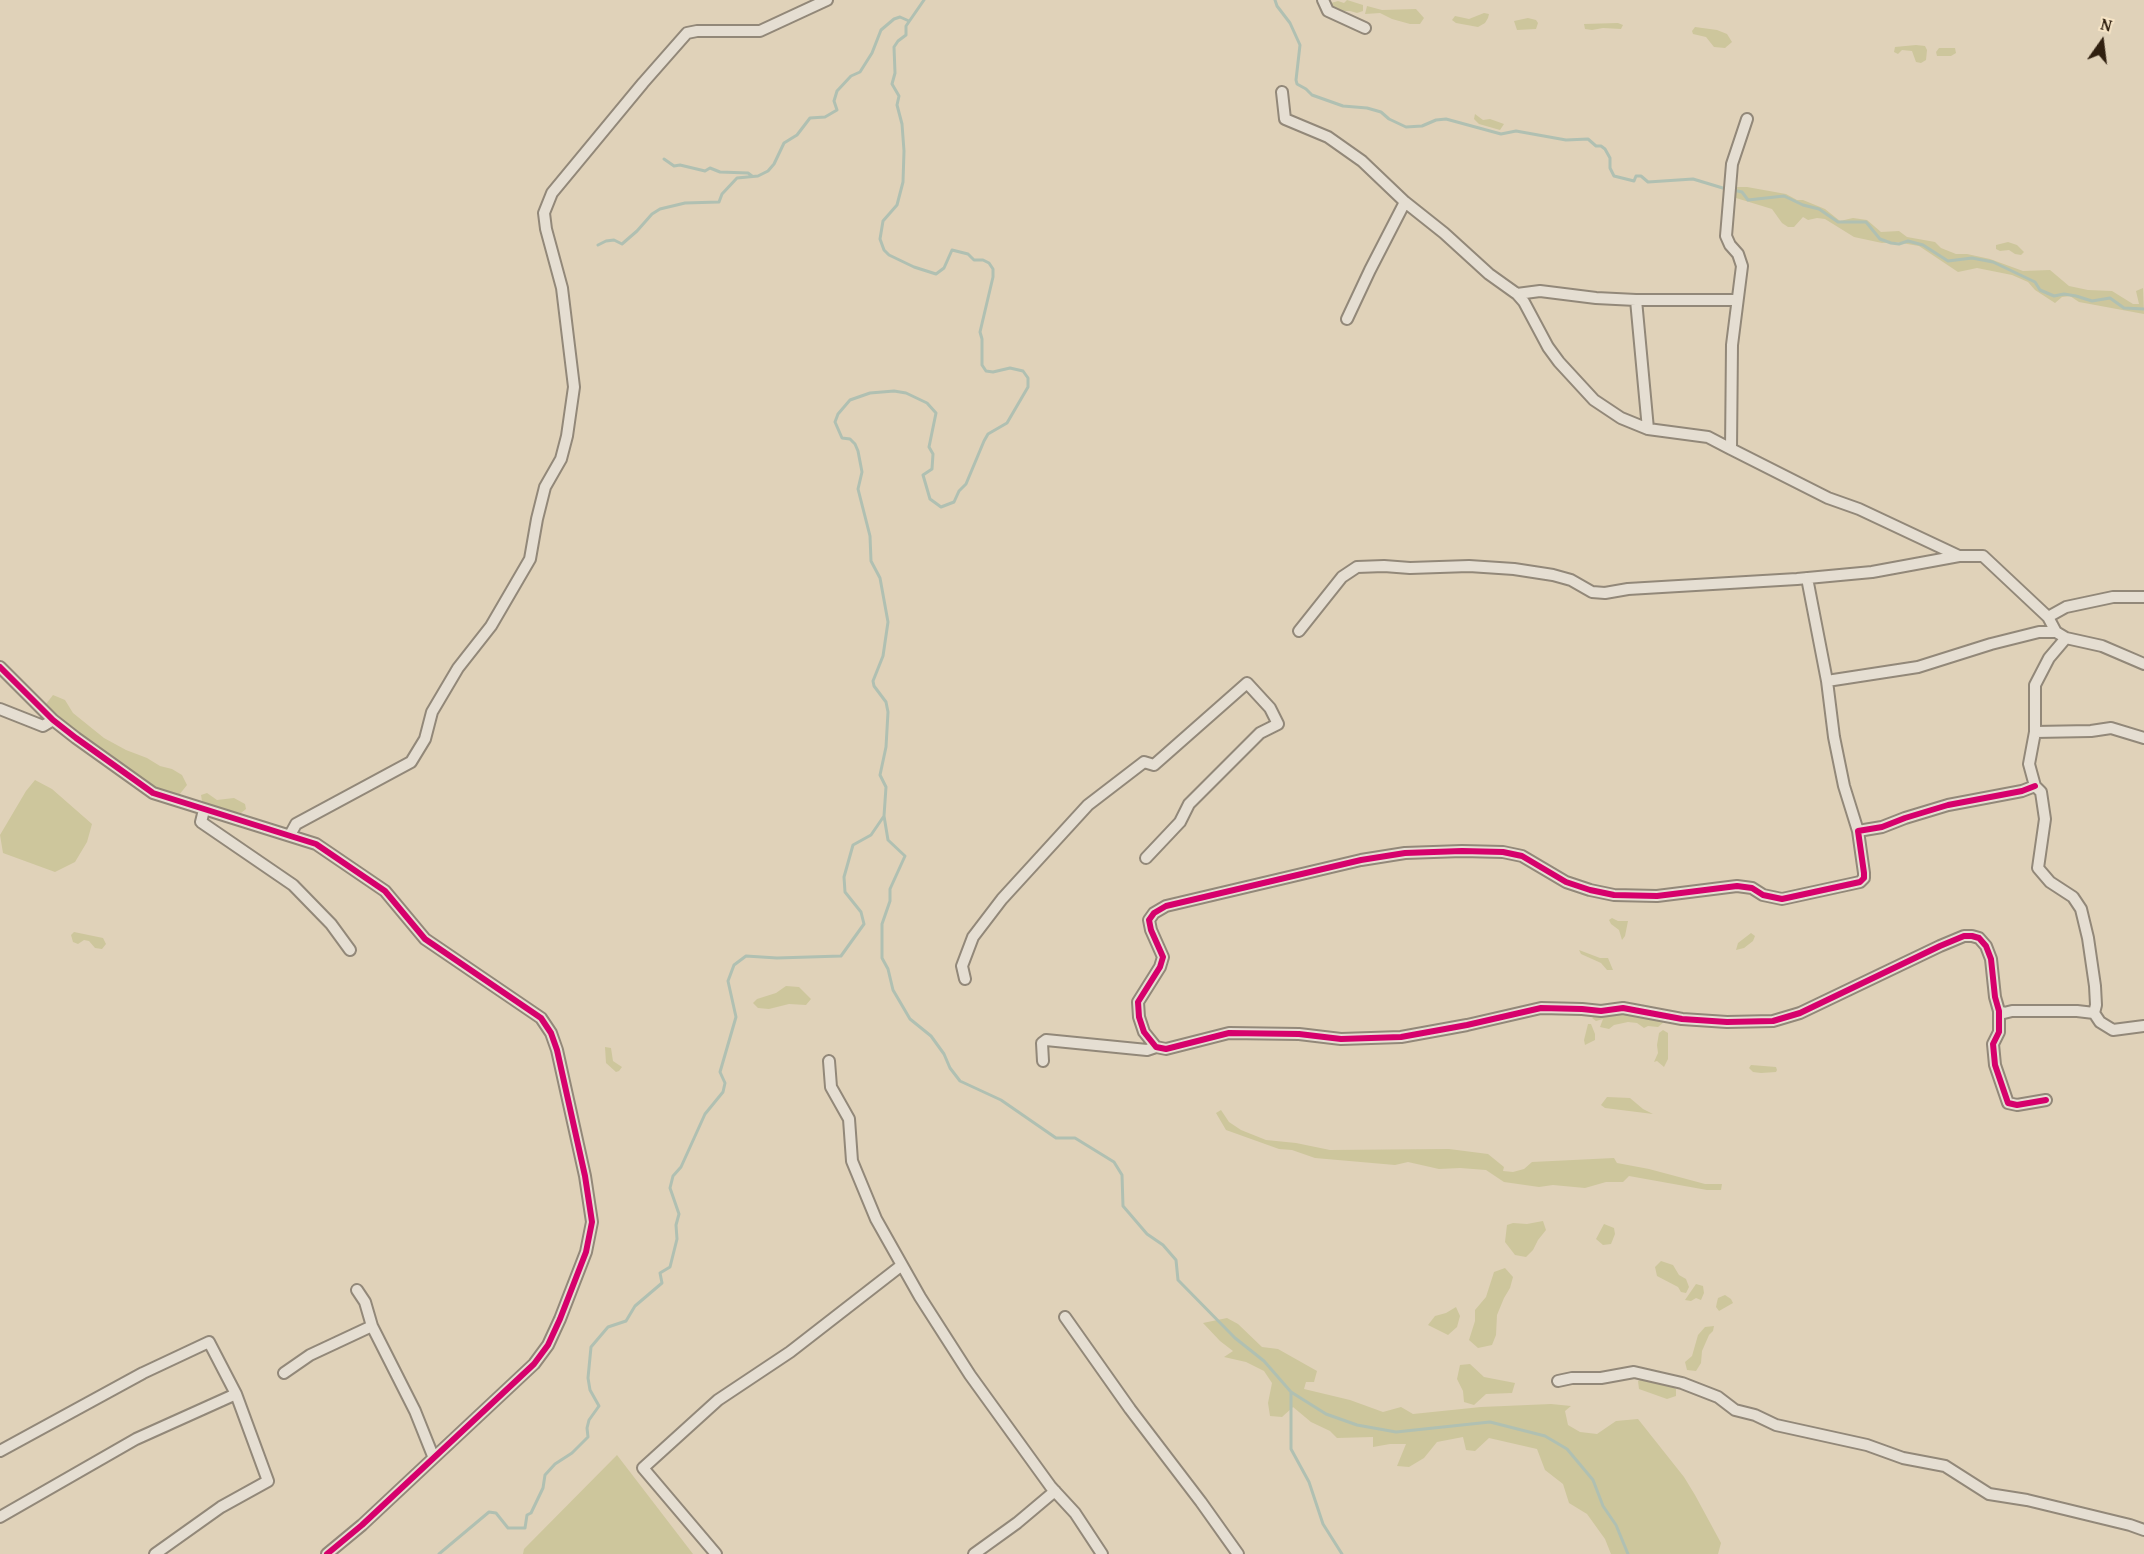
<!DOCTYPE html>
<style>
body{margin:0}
#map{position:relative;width:2144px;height:1554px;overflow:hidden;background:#e0d2b9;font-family:"Gentium Book Plus",serif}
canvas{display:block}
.north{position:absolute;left:2072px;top:12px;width:60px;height:60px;-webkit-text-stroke:4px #f6e4c6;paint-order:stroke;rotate:14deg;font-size:16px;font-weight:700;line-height:24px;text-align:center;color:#302010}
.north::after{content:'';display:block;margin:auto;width:21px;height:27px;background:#302010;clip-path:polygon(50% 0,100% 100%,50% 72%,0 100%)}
</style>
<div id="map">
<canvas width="2144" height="1554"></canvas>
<div class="north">N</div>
</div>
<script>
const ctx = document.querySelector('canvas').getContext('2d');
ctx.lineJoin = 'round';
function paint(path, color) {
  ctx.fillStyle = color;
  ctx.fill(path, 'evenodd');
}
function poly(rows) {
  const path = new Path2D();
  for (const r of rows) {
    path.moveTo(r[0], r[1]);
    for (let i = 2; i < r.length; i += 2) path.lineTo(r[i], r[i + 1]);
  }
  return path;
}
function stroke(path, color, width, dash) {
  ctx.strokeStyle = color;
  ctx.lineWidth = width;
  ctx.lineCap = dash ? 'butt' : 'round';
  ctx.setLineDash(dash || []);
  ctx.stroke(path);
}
paint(poly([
 [1347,0,1363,5,1363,11,1357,13,1350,11,1339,11,1333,8,1331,3,1338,1,1344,3],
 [1367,6,1382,10,1416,9,1424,18,1420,24,1410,24,1392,19,1380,13,1365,14],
 [1484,13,1489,14,1488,18,1485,23,1478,27,1456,23,1452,20,1455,16,1469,19],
 [1528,18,1536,20,1538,23,1536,29,1517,30,1514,21],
 [1618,23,1623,25,1621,29,1603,28,1592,30,1585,29,1584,24],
 [1695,27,1717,30,1727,34,1732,42,1725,48,1714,47,1706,37,1693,34,1692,31],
 [1916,45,1925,46,1927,50,1926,60,1921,63,1916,62,1912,51,1902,50,1898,54,1894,52,1895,47],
 [1939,48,1955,48,1956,53,1951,56,1937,56,1936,52],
 [1475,114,1483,120,1490,119,1504,124,1500,130,1479,124,1474,119],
 [1735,187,1747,187,1786,194,1797,200,1803,200,1825,209,1840,221,1853,218,1867,220,1881,232,1899,231,1907,237,1935,242,1941,248,1956,254,1967,254,1990,259,2023,271,2050,270,2069,286,2088,290,2112,291,2133,304,2139,304,2136,291,2143,288,2144,314,2079,302,2070,296,2062,297,2055,303,2035,290,2028,282,2012,275,1977,268,1958,272,1919,246,1896,242,1882,243,1854,237,1825,219,1817,218,1808,220,1803,217,1794,227,1788,227,1782,223,1772,209,1736,198],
 [2008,242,2017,245,2024,252,2021,255,2015,254,2009,250,2000,251,1996,249,1996,245],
 [53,695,65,700,73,713,104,738,126,750,147,758,160,766,172,769,182,775,187,785,179,795,160,792,70,727,46,704],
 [35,780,52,789,92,824,87,842,75,862,55,872,3,853,0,835,26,791],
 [207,793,217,800,234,798,245,804,246,809,241,813,217,808,202,801,201,795],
 [1612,918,1618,921,1628,921,1625,936,1622,940,1619,930,1611,924,1609,920],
 [74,932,103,938,106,944,102,949,95,948,89,941,84,940,78,944,73,942,71,935],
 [1751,933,1755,936,1753,941,1744,948,1736,950,1738,943],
 [1579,950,1600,958,1608,958,1613,970,1607,970,1601,963,1581,954],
 [786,986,799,987,811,999,806,1005,789,1004,769,1009,758,1008,753,1003,757,999,776,993],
 [1616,1013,1637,1015,1644,1019,1659,1019,1664,1022,1658,1027,1648,1026,1644,1028,1637,1023,1628,1022,1614,1025,1609,1029,1600,1027,1603,1019,1596,1021,1592,1018,1595,1016],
 [1588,1024,1591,1024,1595,1034,1595,1040,1585,1045,1584,1040],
 [1663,1030,1668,1033,1668,1059,1664,1067,1657,1061,1654,1062,1658,1053,1657,1045,1659,1033],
 [605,1047,611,1048,613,1061,622,1067,619,1071,616,1072,606,1063],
 [1751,1065,1776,1067,1777,1070,1776,1072,1761,1073,1753,1072,1749,1068],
 [1607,1097,1630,1098,1643,1109,1653,1114,1605,1108,1601,1105],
 [1221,1110,1229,1122,1241,1130,1266,1140,1296,1143,1330,1150,1449,1149,1488,1154,1504,1167,1503,1171,1513,1172,1524,1169,1532,1162,1614,1158,1617,1163,1649,1169,1705,1184,1722,1184,1721,1190,1707,1190,1629,1176,1623,1182,1606,1182,1585,1188,1553,1185,1539,1187,1504,1182,1486,1170,1460,1168,1439,1169,1408,1162,1395,1165,1315,1158,1292,1150,1279,1149,1226,1130,1216,1113],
 [1543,1221,1546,1230,1538,1240,1533,1250,1526,1257,1515,1255,1505,1242,1507,1225,1513,1223,1527,1224],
 [1604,1224,1614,1228,1615,1234,1611,1244,1603,1245,1596,1239],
 [1661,1261,1673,1265,1679,1275,1686,1279,1689,1287,1686,1293,1681,1292,1678,1287,1657,1276,1655,1267],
 [1505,1268,1513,1277,1510,1288,1504,1298,1497,1315,1496,1335,1492,1345,1478,1348,1469,1340,1475,1321,1475,1310,1486,1297,1494,1272],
 [1696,1284,1703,1286,1704,1293,1701,1300,1696,1298,1691,1301,1685,1300],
 [1725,1295,1731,1299,1733,1303,1719,1311,1716,1307,1717,1302,1718,1298],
 [1456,1307,1460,1316,1457,1327,1448,1335,1428,1325,1435,1316,1446,1313],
 [1227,1318,1238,1324,1262,1347,1278,1349,1317,1371,1314,1382,1306,1382,1304,1389,1350,1400,1383,1412,1401,1407,1413,1414,1481,1407,1551,1404,1571,1406,1565,1411,1568,1425,1580,1432,1597,1434,1616,1421,1638,1419,1684,1477,1695,1495,1721,1543,1718,1554,1611,1554,1605,1539,1587,1514,1569,1503,1563,1484,1545,1470,1537,1449,1489,1438,1475,1451,1466,1450,1463,1437,1437,1442,1424,1458,1409,1467,1397,1466,1406,1444,1390,1444,1373,1447,1373,1437,1337,1438,1330,1431,1311,1422,1293,1407,1282,1417,1270,1416,1268,1403,1272,1383,1264,1371,1246,1362,1224,1357,1233,1351,1220,1341,1203,1323],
 [1714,1326,1713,1331,1709,1335,1702,1351,1701,1363,1696,1371,1687,1370,1685,1362,1692,1356,1698,1335,1705,1327],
 [1470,1364,1484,1377,1515,1383,1512,1393,1486,1394,1474,1405,1464,1402,1463,1391,1457,1379,1460,1365],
 [1644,1378,1670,1385,1676,1389,1676,1396,1667,1399,1639,1389,1638,1381],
 [617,1455,693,1554,523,1554,524,1549]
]), '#cdc69c');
stroke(poly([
 [924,0,906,26,906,35,898,41,894,47,895,73,892,84,899,96,897,105,902,124,904,151,903,182,897,205,883,221,880,239,884,250,889,255,914,267,936,274,944,268,952,250,968,254,974,260,983,260,989,263,993,269,993,277,980,332,982,339,982,365,986,371,993,372,1010,368,1023,371,1028,378,1028,387,1007,423,988,434,984,441,966,484,959,491,954,502,941,507,930,499,923,475,932,469,933,454,929,447,936,413,927,403,906,393,894,391,870,393,850,400,838,414,835,422,842,438,850,439,855,444,858,451,862,472,858,489,870,536,871,561,880,578,888,622,883,656,873,681,874,686,886,702,888,712,886,747,880,775,886,787,884,816,888,840,905,856,890,889,890,901,882,924,882,958,888,969,893,990,910,1019,931,1036,944,1054,950,1068,960,1081,1001,1100,1056,1138,1075,1138,1114,1162,1122,1175,1123,1206,1147,1234,1163,1245,1176,1260,1178,1280,1235,1338,1264,1361,1291,1392,1326,1414,1357,1425,1396,1432,1490,1422,1545,1436,1567,1449,1593,1480,1603,1506,1616,1525,1628,1554],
 [1275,0,1277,6,1290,23,1300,45,1296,80,1297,84,1306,89,1312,95,1343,106,1367,108,1381,112,1389,119,1406,127,1422,126,1436,120,1446,119,1501,134,1516,131,1566,140,1588,139,1596,146,1601,146,1605,149,1610,158,1610,168,1614,176,1634,181,1636,176,1641,176,1648,182,1693,179,1726,189],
 [664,159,674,166,680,165,705,171,710,168,720,172,748,173,752,176],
 [1733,190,1742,192,1748,200,1784,196,1803,205,1819,209,1838,222,1866,222,1880,239,1891,243,1899,244,1908,241,1923,245,1948,261,1972,258,1993,262,2035,282,2040,290,2054,296,2064,294,2076,296,2092,301,2110,298,2124,308,2144,309],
 [598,245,606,241,614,240,622,244,637,231,652,214,660,209,685,203,719,202,722,194,737,178,758,176,768,171,774,164,784,143,797,135,810,118,825,117,837,110,834,101,837,91,851,76,860,72,872,53,881,30,894,19,900,17,909,21],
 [1291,1392,1291,1449,1309,1482,1323,1524,1342,1554],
 [439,1554,489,1512,496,1513,508,1528,525,1528,527,1515,531,1513,543,1488,545,1475,555,1464,572,1453,588,1437,587,1428,589,1420,599,1406,590,1390,588,1378,591,1347,608,1327,626,1321,635,1306,662,1283,660,1273,670,1267,677,1239,676,1225,679,1214,670,1188,673,1176,681,1167,705,1114,723,1092,725,1083,720,1072,736,1017,728,981,734,965,746,956,777,958,841,956,864,924,861,912,845,892,844,877,853,845,871,835,884,816]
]), '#b0c0b2', 3);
const minor = poly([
 [1323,0,1328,11,1365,28],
 [1282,92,1285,119,1328,137,1362,161,1405,202,1444,233,1489,274,1517,294,1540,291,1596,298,1636,300,1737,300],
 [1747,119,1732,164,1726,236,1730,245,1738,254,1742,266,1732,345,1731,449,1828,498,1859,509,1959,556],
 [1517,294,1524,302,1548,347,1559,362,1594,400,1621,418,1648,429,1708,437,1731,449],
 [1636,300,1648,429],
 [1347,319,1370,270,1405,202],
 [1807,578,1827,681,1834,737,1844,786,1858,831],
 [2048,617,2066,607,2113,597,2144,597],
 [1299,631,1342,577,1357,567,1384,566,1410,568,1469,566,1514,569,1553,575,1571,580,1592,592,1605,593,1628,589,1797,579,1872,572,1959,556,1983,556,2048,617,2056,632,2066,638,2102,646,2144,664],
 [2066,638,2049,658,2035,685,2035,732,2029,764,2035,786,2041,792,2045,819,2038,868,2050,882,2073,897,2081,909,2088,938,2095,986,2096,1005,2094,1013],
 [0,667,53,720,76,738,153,793,316,844,385,891,425,939,541,1018,551,1033,557,1050,585,1176,592,1222,586,1252,560,1319,548,1345,534,1364,362,1525,327,1554],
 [1827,681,1918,667,1991,644,2039,632,2056,632],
 [0,709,43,726,53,720],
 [2035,732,2091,731,2111,728,2144,738],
 [2035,786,2022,791,1948,805,1905,818,1882,827,1858,831,1864,873,1864,878,1860,882,1782,899,1763,895,1752,888,1737,886,1657,896,1614,895,1590,890,1566,882,1522,856,1503,852,1462,851,1405,853,1361,860,1166,906,1154,913,1149,920,1151,930,1163,957,1160,967,1138,1002,1139,1017,1144,1032,1156,1047,1166,1049,1229,1033,1299,1034,1341,1039,1401,1037,1467,1025,1541,1008,1582,1009,1601,1011,1623,1008,1682,1019,1727,1022,1773,1021,1800,1013,1940,946,1964,936,1972,936,1979,938,1986,946,1991,959,1995,997,1999,1011,1999,1032,1993,1044,1995,1065,2008,1103,2017,1105,2046,1100],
 [204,810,201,822,293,885,331,924,350,950],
 [290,835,296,824,411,762,425,739,432,712,458,668,491,626,530,559,537,519,545,487,561,459,567,436,574,387,562,288,546,229,544,213,552,193,643,83,687,33,697,31,760,31,827,0],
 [965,979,962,966,973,937,1002,899,1088,805,1144,762,1154,765,1247,683,1270,708,1278,724,1260,733,1189,804,1180,822,1146,858],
 [1999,1011,2004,1013,2012,1011,2077,1011,2094,1013,2100,1022,2113,1030,2144,1026],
 [829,1061,831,1087,849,1119,852,1161,876,1219,920,1297,970,1375,1051,1487,1075,1513,1102,1554],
 [1043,1061,1042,1043,1046,1040,1147,1050,1156,1047],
 [357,1290,365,1302,372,1326,415,1411,433,1456],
 [1065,1317,1130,1409,1201,1502,1238,1554],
 [284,1373,310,1355,372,1326],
 [1558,1381,1572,1378,1601,1378,1634,1372,1682,1383,1718,1397,1735,1410,1755,1415,1776,1425,1867,1445,1903,1458,1945,1466,1989,1494,2027,1500,2130,1525,2144,1530],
 [0,1451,143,1373,209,1342,236,1394,268,1481,221,1507,155,1554],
 [0,1517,136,1439,236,1394],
 [716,1554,643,1468,718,1400,790,1352,902,1265],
 [974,1554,1017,1523,1055,1491]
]);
stroke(minor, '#928879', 14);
stroke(minor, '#e5ded2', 10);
stroke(poly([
 [0,667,53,720,76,738,153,793,316,844,385,891,425,939,541,1018,551,1033,557,1050,585,1176,592,1222,586,1252,560,1319,548,1345,534,1364,362,1525,327,1554],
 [2035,786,2022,791,1948,805,1905,818,1882,827,1858,831,1864,873,1864,878,1860,882,1782,899,1763,895,1752,888,1737,886,1657,896,1614,895,1590,890,1566,882,1522,856,1503,852,1462,851,1405,853,1361,860,1166,906,1154,913,1149,920,1151,930,1163,957,1160,967,1138,1002,1139,1017,1144,1032,1156,1047,1166,1049,1229,1033,1299,1034,1341,1039,1401,1037,1467,1025,1541,1008,1582,1009,1601,1011,1623,1008,1682,1019,1727,1022,1773,1021,1800,1013,1940,946,1964,936,1972,936,1979,938,1986,946,1991,959,1995,997,1999,1011,1999,1032,1993,1044,1995,1065,2008,1103,2017,1105,2046,1100]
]), '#d6006c', 6);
</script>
